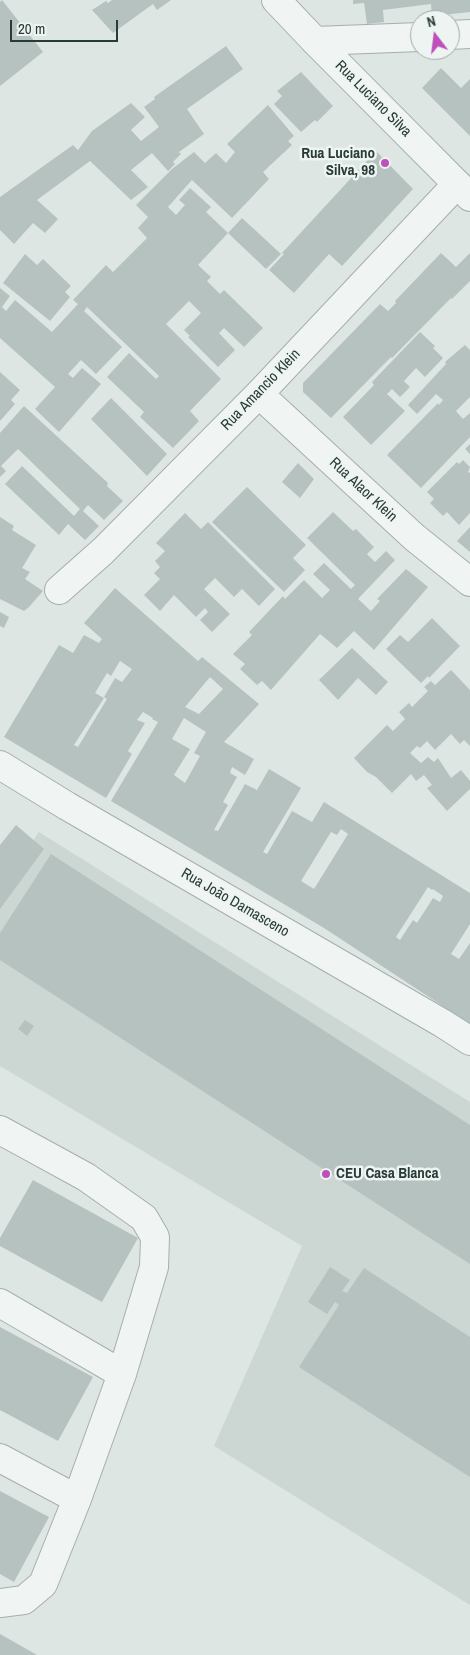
<!DOCTYPE html>
<meta charset="utf-8">
<style>
body{margin:0}
#map{position:relative;width:470px;height:1655px;overflow:hidden;background:#dee6e4;font-family:"Archivo Narrow",sans-serif}
canvas{display:block}
.north{position:absolute;left:410px;top:10px;width:50px;height:50px;box-sizing:border-box;background:#edf4f2;border:1px solid #9faaa7;border-radius:50%;rotate:345deg;font-size:14px;font-weight:700;line-height:20px;text-align:center;color:#293b37}
.north::after{content:'';display:block;margin:auto;width:18px;height:22px;background:#be50bb;clip-path:polygon(50% 0,100% 100%,50% 72%,0 100%)}
.scale{position:absolute;left:10px;top:20px;width:108px;height:22px;box-sizing:border-box;border:2px solid #293b37;border-top:0;padding-left:6px;font-size:15px;line-height:18px;white-space:nowrap;color:#293b37;-webkit-text-stroke:4px #edf4f2;paint-order:stroke}
</style>
<div id="map">
<canvas width="470" height="1655"></canvas>
<div class="north">N</div>
<div class="scale">20 m</div>
</div>
<script>
const ctx = document.querySelector('canvas').getContext('2d');
ctx.lineJoin = 'round';
function paint(path, color) {
  ctx.fillStyle = color;
  ctx.fill(path, 'evenodd');
}
function poly(rows) {
  const path = new Path2D();
  for (const r of rows) {
    path.moveTo(r[0], r[1]);
    for (let i = 2; i < r.length; i += 2) path.lineTo(r[i], r[i + 1]);
  }
  return path;
}
function stroke(path, color, width, dash) {
  ctx.strokeStyle = color;
  ctx.lineWidth = width;
  ctx.lineCap = dash ? 'butt' : 'round';
  ctx.setLineDash(dash || []);
  ctx.stroke(path);
}
function label(font, color, halo, rows, align = 'center') {
  ctx.font = font + ' "Archivo Narrow",sans-serif';
  ctx.lineWidth = 5;
  ctx.setLineDash([]);
  ctx.textBaseline = 'middle';
  ctx.strokeStyle = halo;
  ctx.fillStyle = color;
  for (const [text, x, y, turn = 0] of rows) {
    ctx.save();
    ctx.translate(x, y);
    ctx.rotate((+turn || 0) * Math.PI / 180);
    ctx.textAlign = isNaN(turn) ? turn : align;
    if (halo) ctx.strokeText(text, 0, 0);
    ctx.fillText(text, 0, 0);
    ctx.restore();
  }
}
paint(poly([
 [39,832,470,1102,470,1605,214,1446,302,1246,0,1066,0,887]
]), '#ccd7d4');
paint(poly([
 [2,0,43,52,0,86,0,2],
 [112,0,171,0,157,10,153,4,113,33,92,10,106,1,108,3],
 [353,0,470,0,470,12,432,16,431,4,383,10,384,22,367,24,364,3,353,4],
 [226,46,243,69,187,109,204,134,179,152,181,154,173,162,175,164,168,171,152,153,131,170,148,187,131,200,90,161,37,200,58,219,45,233,33,223,14,244,0,230,0,197,73,145,78,150,92,131,131,103,145,117,131,130,141,141,159,127,144,107,155,99,154,97],
 [441,68,461,88,470,79,470,136,422,88],
 [301,72,333,106,317,122,315,120,301,132,274,104,282,96,277,91],
 [268,105,294,136,288,141,292,145,263,172,269,179,232,218,192,180,168,207,176,215,185,205,179,200,190,188,211,207,206,212,228,233,242,218,281,254,266,269,228,233,198,265,211,277,207,281,220,294,224,290,263,328,244,347,224,328,219,333,235,350,218,367,188,337,190,336,184,330,201,313,189,301,166,324,221,379,190,411,199,421,173,448,140,417,144,412,107,377,129,353,156,379,159,376,87,307,84,311,122,347,96,374,81,360,68,374,73,378,82,368,101,384,59,432,35,409,55,387,0,338,0,288,10,296,2,307,6,311,15,300,52,332,78,304,73,300,106,265,113,272,147,238,138,228,148,217,136,205,172,169,194,152,205,163,216,153,226,163,235,152,227,144],
 [376,151,413,189,342,266,329,254,294,293,269,270,284,254,282,253],
 [441,253,456,267,470,253,470,281,452,299,451,298,392,358,391,357,331,418,303,392,303,383,380,304,388,311,396,303,395,301],
 [25,254,37,265,43,259,71,286,65,292,70,297,50,321,3,283],
 [420,332,435,346,433,348,443,358,425,377,416,368,404,381,410,387,400,397,392,389,387,394,405,411,371,445,343,417,374,385,372,382],
 [465,345,470,350,470,397,456,411,463,419,470,413,470,437,421,488,387,455,438,403,439,405,443,400,436,394,417,414,408,405,446,364,445,362],
 [0,372,20,390,11,400,15,404,0,421],
 [111,398,167,454,147,476,91,419],
 [24,406,108,483,107,486,123,501,104,520,88,505,83,511,99,526,85,540,68,524,59,535,5,484,22,466,74,516,80,509,18,449,1,466,6,471,0,477,0,433],
 [470,444,470,454,465,449],
 [463,460,470,467,468,472,470,473,470,513,459,525,447,512,443,516,430,503,434,499,427,492,457,462,459,464],
 [298,463,314,479,300,498,282,482],
 [247,487,306,545,293,558,305,570,284,592,212,522],
 [333,512,353,531,356,529,374,547,367,554,375,562,386,551,395,560,358,599,371,611,380,601,377,599,406,569,428,587,374,650,354,631,337,648,320,634,271,690,262,681,257,685,240,669,245,664,233,654,252,635,249,632,283,596,285,599,304,580,322,598,330,590,313,574,324,563,351,589,355,585,307,538],
 [185,513,201,529,208,522,275,589,259,606,242,589,234,597,215,578,204,589,230,614,212,632,200,620,208,612,205,608,196,617,174,595,160,611,144,595,160,579,154,573,160,567,155,561,165,551,156,543],
 [0,517,14,526,12,530,36,545,22,568,30,572,25,579,43,591,29,607,24,611,0,599],
 [470,527,470,552,457,541],
 [115,588,198,661,202,657,259,704,224,742,254,759,245,775,232,767,230,773,237,777,223,802,228,805,214,830,218,831,245,784,257,790,269,769,301,788,263,852,267,854,292,811,312,822,324,802,470,893,470,924,451,954,459,959,470,943,470,1024,324,928,111,801,158,722,152,719,153,718,143,712,137,720,145,723,128,751,132,754,106,798,4,737,59,645,73,653,84,635,99,643,102,639,84,623],
 [120,661,132,669,122,682,115,678,104,697,107,699,78,747,74,745,104,698,95,693,107,673,111,676],
 [210,677,223,689,199,714,185,707],
 [184,718,206,732,194,753,200,756,185,783,174,775,190,749,172,739],
 [341,829,348,834,314,889,301,881,331,832,337,835],
 [428,887,432,890,433,889,443,896,440,902,433,898,417,923,413,920,400,940,396,937],
 [0,612,9,617,4,628,0,626],
 [432,618,460,646,429,678,428,676,421,683,386,649,400,635,408,642],
 [352,648,388,682,376,695,358,678,338,700,319,680],
 [451,670,470,690,470,746,464,740,460,744,451,734,435,750,427,741,420,748,417,746,410,753,421,763,428,757,434,762,438,758,451,778,461,770,470,781,470,789,447,811,427,788,432,785,424,775,416,781,411,774,392,793,376,777,367,772,354,758,387,725,393,731,405,719,399,712,409,703,412,707,428,691,424,687,431,681,435,685],
 [16,825,44,849,0,909,0,845],
 [51,854,470,1125,470,1264,0,960,0,933],
 [25,1020,34,1026,27,1036,18,1029],
 [33,1180,138,1238,102,1302,0,1246,0,1238],
 [330,1267,350,1280,342,1291,347,1293,364,1268,470,1337,470,1477,299,1367,339,1305,335,1302,327,1314,308,1302],
 [0,1327,93,1377,58,1441,0,1410],
 [0,1491,49,1517,14,1582,0,1574],
 [0,1634,37,1655,0,1655]
]), '#b6c2bf');
const minor = poly([
 [450,35,470,34],
 [315,41,420,37],
 [259,394,414,537,470,582],
 [59,590,103,551,259,394,457,184],
 [0,765,67,806,442,1023,470,1041],
 [0,1130,86,1177,144,1218,155,1237,154,1267,122,1374,77,1499,43,1584,24,1600,0,1603],
 [0,1303,122,1374],
 [0,1458,77,1499]
]);
const tertiary = poly([
 [276,0,315,41,470,197]
]);
stroke(minor, '#a4afad', 30);
stroke(tertiary, '#a4afad', 30);
stroke(minor, '#f0f5f4', 28);
stroke(tertiary, '#f0f5f4', 28);
for (const [x, y, r, color] of [
 [385,163,5,"#be50bb"],
 [326,1174,5,"#be50bb"]
]) {
  const dot = new Path2D();
  dot.arc(x, y, r, 0, 2 * Math.PI);
  ctx.fillStyle = color;
  ctx.fill(dot);
  stroke(dot, '#edf4f2', 2);
}
label('15px', '#293b37', '#edf4f2', [
 ["Rua Luciano Silva",373,99,45],
 ["Rua Amancio Klein",261,390,-46],
 ["Rua Alaor Klein",363,490,43],
 ["Rua João Damasceno",235,903,30]
]);
label('bold 15px', '#293b37', '#edf4f2', [
 ["Rua Luciano",375,154],
 ["Silva, 98",375,171],
 ["CEU Casa Blanca",336,1174,"left"]
], 'right');
</script>
